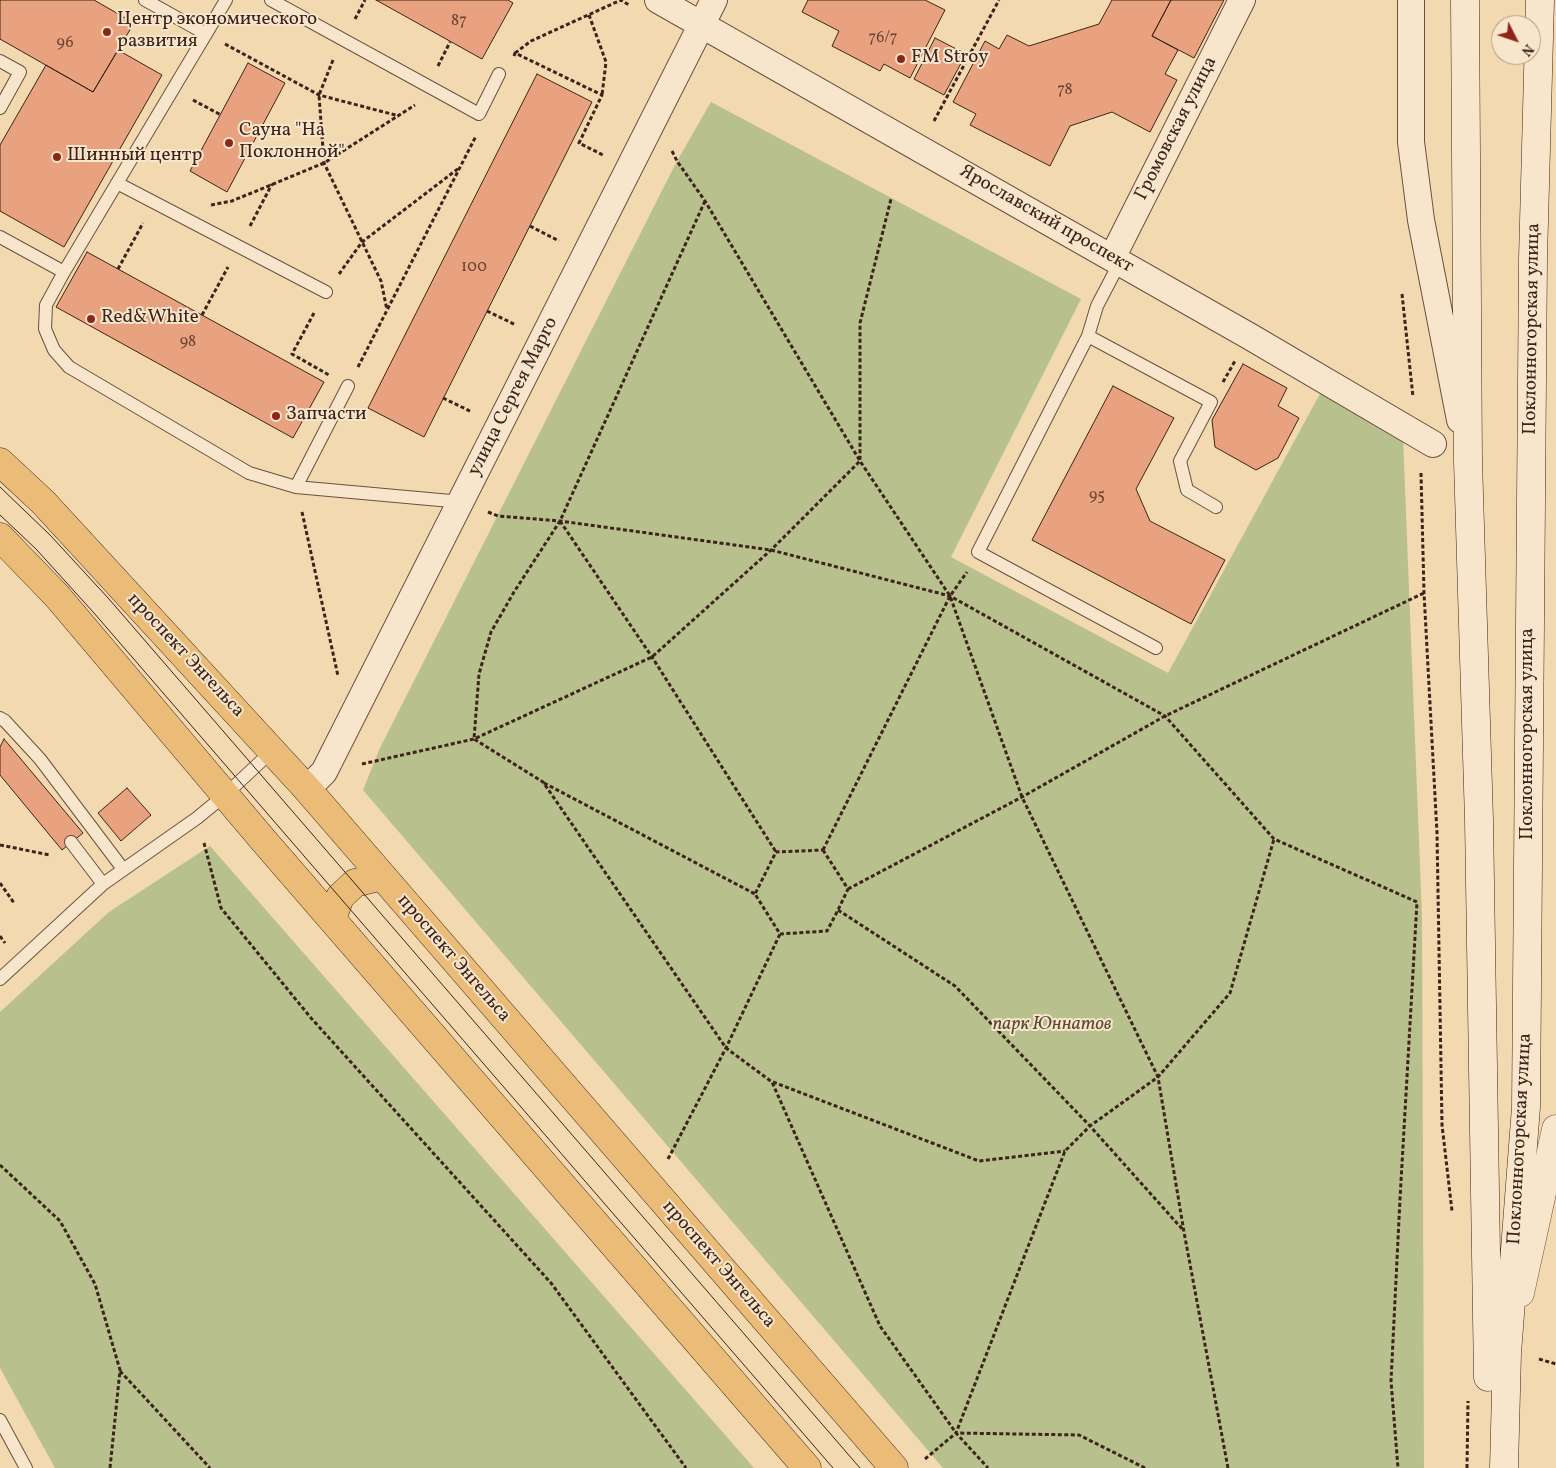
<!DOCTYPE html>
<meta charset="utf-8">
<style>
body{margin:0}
#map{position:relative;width:1556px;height:1468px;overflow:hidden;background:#f3d9b0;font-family:Vollkorn,serif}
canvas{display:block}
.north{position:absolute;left:1491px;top:15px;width:50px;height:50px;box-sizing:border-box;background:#f7e6cc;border:1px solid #ad9885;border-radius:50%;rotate:131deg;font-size:14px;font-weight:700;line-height:20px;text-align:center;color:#3d231a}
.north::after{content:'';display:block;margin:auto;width:18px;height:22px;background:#8f2418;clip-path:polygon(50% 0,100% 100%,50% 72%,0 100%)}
</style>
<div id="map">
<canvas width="1556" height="1468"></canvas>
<div class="north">N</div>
</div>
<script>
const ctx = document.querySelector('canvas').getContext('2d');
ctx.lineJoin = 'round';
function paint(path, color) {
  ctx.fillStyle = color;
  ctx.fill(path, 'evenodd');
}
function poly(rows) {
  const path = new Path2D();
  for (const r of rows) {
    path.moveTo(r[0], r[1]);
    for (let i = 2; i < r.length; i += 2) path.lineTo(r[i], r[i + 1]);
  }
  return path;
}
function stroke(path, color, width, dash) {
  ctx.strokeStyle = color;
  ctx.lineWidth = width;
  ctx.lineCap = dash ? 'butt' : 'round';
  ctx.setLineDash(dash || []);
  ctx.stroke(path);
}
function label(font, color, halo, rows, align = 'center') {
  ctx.font = font + ' Vollkorn,serif';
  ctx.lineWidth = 4;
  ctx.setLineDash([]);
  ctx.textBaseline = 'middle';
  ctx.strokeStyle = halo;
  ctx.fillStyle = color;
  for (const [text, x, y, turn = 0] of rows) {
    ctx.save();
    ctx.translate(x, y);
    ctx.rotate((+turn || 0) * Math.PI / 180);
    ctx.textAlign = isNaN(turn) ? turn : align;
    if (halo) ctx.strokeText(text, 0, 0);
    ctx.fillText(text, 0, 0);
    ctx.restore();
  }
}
paint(poly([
 [711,102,1081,299,951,557,1168,673,1321,392,1403,437,1422,917,1424,1468,943,1468,363,790,380,748,677,161],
 [210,846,580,1269,754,1468,55,1468,0,1368,0,1012,109,912]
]), '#b8c08d');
const building = poly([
 [0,0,94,0,134,23,93,92,0,39,0,0],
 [376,0,508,0,513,3,482,59,376,0],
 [808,0,925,0,945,10,910,78,884,64,880,71,832,46,839,31,802,12,808,0],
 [1112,0,1171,0,1152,36,1178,50,1165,74,1177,80,1150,132,1112,112,1070,126,1050,166,970,125,976,114,953,102,985,41,999,49,1007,35,1029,46,1099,24,1112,0],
 [1171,0,1224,0,1194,58,1152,36,1171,0],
 [935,38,966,54,944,95,914,79,935,38],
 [118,50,162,75,64,247,0,211,0,145,46,65,93,92,118,50],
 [248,63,285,83,227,192,190,171,248,63],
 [537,74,592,102,424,437,368,408,537,74],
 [87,252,324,382,293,438,56,307,87,252],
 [1243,364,1287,388,1278,406,1299,418,1278,458,1256,470,1215,447,1212,420,1243,364],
 [1113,386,1174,418,1136,489,1150,521,1225,560,1191,624,1032,540,1113,386],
 [4,739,83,833,62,850,0,775,0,747,4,739],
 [127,788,151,815,121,841,98,813,127,788]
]);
paint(building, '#e8a27f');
stroke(building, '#3d231a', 1);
const service = poly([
 [145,0,206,34,64,272,46,305,45,329,54,350,69,367,249,473,296,487,462,502],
 [271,0,479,114,499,74],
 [206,34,226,0],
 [0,61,20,72,0,108],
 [117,183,326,292],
 [0,237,64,272],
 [1120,262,1097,306,1088,336,978,552,1156,648],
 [1088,336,1211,402,1180,461,1187,490,1216,507],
 [296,487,348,386],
 [0,718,5,721,40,759,123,869],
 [71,842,103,884],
 [0,979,103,884,197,818,225,795,272,751],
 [0,1420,26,1468]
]);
const minor = poly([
 [658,0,1249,336,1433,444],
 [1411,0,1411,142,1421,220,1460,420],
 [1112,258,1242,0],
 [307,789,324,772,714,0]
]);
const tertiary = poly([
 [1520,1293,1556,1129]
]);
const secondary = poly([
 [1465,0,1468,461,1479,820,1488,1377],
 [1504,1468,1507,1353,1526,1107,1533,259,1540,0]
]);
const primary = poly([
 [0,462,43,502,307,789,894,1468],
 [0,537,57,596,264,841,807,1468],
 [332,919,340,897,355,883,382,876]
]);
stroke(service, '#6a5040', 14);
stroke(minor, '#6a5040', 28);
stroke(tertiary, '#6a5040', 29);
stroke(secondary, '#3d231a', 29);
stroke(primary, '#3d231a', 29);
stroke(poly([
 [589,15,606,62,602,95],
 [355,19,365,0],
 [225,44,319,95,399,116],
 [515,53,531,41,621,0,629,5],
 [514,56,515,53,602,95,579,143,603,155],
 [333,60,319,95,324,163,381,281,387,310],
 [438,66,450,42],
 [193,100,221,115],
 [934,121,999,0],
 [672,151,677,161,705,201,860,461,950,596,1022,797,1158,1077,1184,1232,1228,1468],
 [705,201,560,521,514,592,491,632,479,674,474,739,543,782,726,1048,772,1082,880,1326,956,1433,988,1468],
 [211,205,232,201,324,163,415,105],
 [250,226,272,184],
 [530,226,559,241],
 [118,269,143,223],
 [339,274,362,242,459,168],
 [1402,294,1413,397],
 [487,311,516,325],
 [314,313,292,354,329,375],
 [202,315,228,267],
 [358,367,476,136],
 [1223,382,1235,361],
 [443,398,472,412],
 [1421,473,1424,593,1437,833,1442,1125,1452,1211],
 [302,512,338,676],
 [488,512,498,516,560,521,771,550,950,596,1165,716,1274,839,1417,902,1400,1199,1391,1381,1398,1468],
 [560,521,652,657,776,852],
 [362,764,474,739,652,657,771,550,860,461,860,323,891,199],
 [544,783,755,894],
 [204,843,221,908,311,1018,551,1283,686,1468],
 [0,845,50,855],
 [823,850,950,596,967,572],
 [823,850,848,889,838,910,827,931,780,934,755,894,776,852,823,850],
 [0,883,14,903],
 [848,889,1022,797,1165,716,1424,593],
 [838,910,955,986,1090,1126,1184,1231],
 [0,936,5,943],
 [773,1082,979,1161,1065,1151],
 [668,1159,726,1048,780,934],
 [0,1165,60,1221,95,1284,120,1370,110,1468],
 [1539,1359,1556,1364],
 [120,1371,210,1468],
 [925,1459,956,1433],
 [1145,1468,1079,1435,956,1433,1065,1151,1090,1126,1158,1077,1230,993,1274,839],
 [1467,1468,1468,1401]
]), '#3d231a', 3, [4, 2.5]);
stroke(service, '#f7e6cc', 12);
stroke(minor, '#f7e6cc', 26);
stroke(tertiary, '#f7e6cc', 28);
stroke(secondary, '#f7e6cc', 28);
stroke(primary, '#eabc78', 28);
stroke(poly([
 [0,487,50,535,109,599,860,1468],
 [0,515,36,549,94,613,833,1468]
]), '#3d231a', 1);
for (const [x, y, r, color] of [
 [107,32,5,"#8f2418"],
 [901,59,5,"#8f2418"],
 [229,143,5,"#8f2418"],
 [57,157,5,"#8f2418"],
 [91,319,5,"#8f2418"],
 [276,416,5,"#8f2418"]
]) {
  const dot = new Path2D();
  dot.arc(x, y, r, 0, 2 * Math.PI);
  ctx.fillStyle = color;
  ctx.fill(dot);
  stroke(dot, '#f7e6cc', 2);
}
label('16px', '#684333', null, [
 ["87",459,22],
 ["76/7",883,39],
 ["96",65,44],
 ["78",1065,91],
 ["100",474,268],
 ["98",188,343],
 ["95",1097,497]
]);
label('19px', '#3d231a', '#f7e6cc', [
 ["Центр экономического",117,21],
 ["развития",117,43],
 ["FM Stroy",911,59],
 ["Сауна \"На",239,132],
 ["Поклонной\"",239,154],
 ["Шинный центр",67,157],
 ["Red&White",101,319],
 ["Запчасти",286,416]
], 'left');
label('19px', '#3d231a', '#f7e6cc', [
 ["Громовская улица",1177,129,-63],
 ["Ярославский проспект",1046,220,30],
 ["Поклонногорская улица",1533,329,-89],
 ["улица Сергея Марго",514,397,-63],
 ["проспект Энгельса",185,656,47],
 ["Поклонногорская улица",1529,734,-90],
 ["проспект Энгельса",453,959,49],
 ["Поклонногорская улица",1521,1139,-87],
 ["проспект Энгельса",718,1265,49]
]);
label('italic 19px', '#5c4a37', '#f7e6cc', [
 ["парк Юннатов",1052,1026]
]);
</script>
